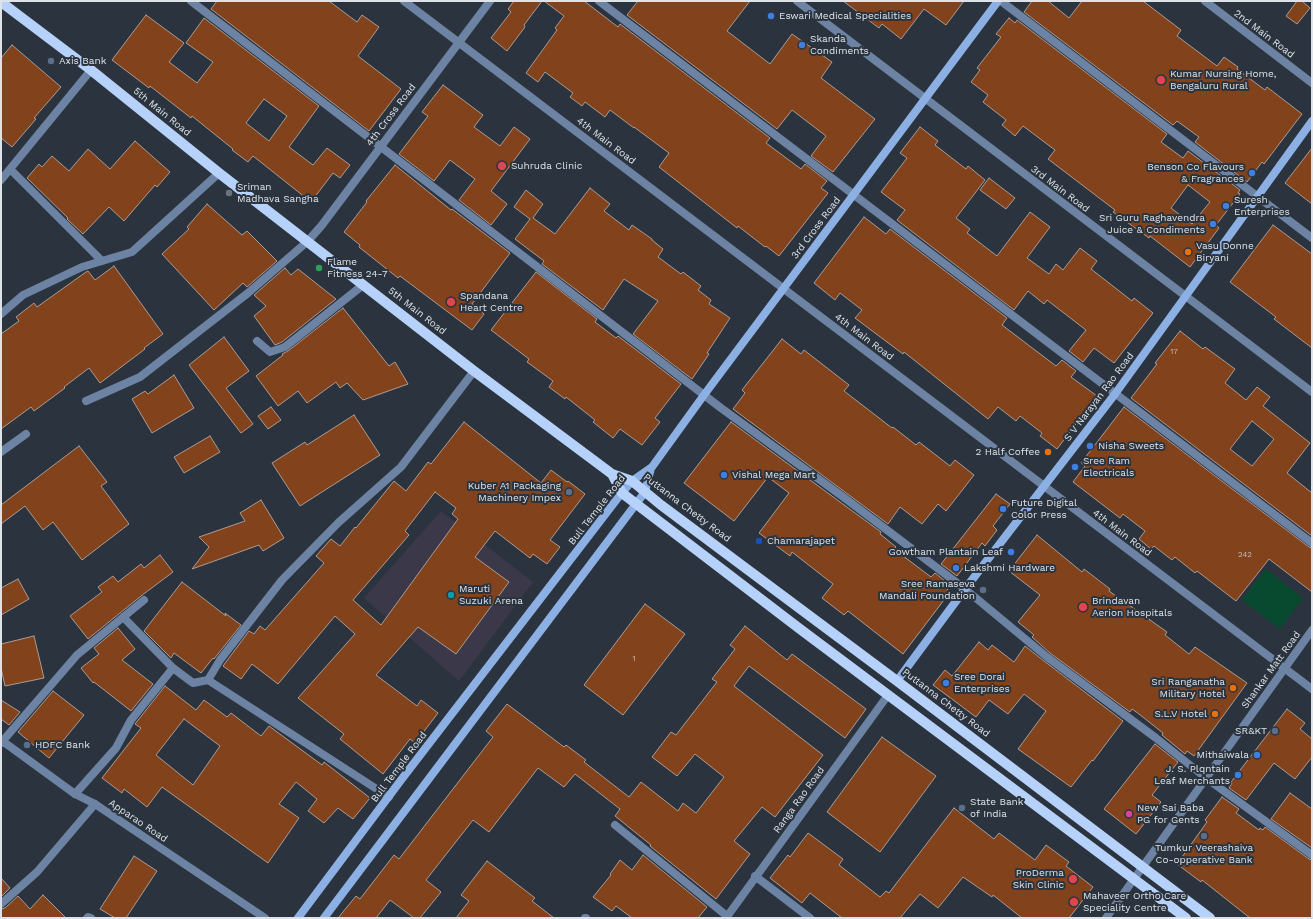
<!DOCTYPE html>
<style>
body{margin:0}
#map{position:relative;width:1313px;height:919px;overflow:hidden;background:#2b343e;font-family:"Work Sans",sans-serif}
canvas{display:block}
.frame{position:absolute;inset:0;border:2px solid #dde3e9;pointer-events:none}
</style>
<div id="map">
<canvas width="1313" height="919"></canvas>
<div class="frame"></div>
</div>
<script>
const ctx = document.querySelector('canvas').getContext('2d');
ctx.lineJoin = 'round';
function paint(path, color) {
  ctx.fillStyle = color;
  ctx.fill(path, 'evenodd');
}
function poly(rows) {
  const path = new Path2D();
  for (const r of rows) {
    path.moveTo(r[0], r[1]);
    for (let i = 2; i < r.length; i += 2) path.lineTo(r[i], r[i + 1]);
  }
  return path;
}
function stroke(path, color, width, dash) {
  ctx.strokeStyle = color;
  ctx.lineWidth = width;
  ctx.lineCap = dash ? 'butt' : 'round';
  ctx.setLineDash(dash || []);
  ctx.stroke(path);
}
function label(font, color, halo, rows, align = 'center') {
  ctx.font = font + ' "Work Sans",sans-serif';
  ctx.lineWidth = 4;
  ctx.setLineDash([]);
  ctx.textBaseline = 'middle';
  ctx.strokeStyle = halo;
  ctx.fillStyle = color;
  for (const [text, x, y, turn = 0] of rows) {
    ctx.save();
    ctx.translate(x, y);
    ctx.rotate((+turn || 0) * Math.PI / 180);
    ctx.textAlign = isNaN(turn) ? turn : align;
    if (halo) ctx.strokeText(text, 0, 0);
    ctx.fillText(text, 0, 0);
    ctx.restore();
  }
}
paint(poly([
 [441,511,533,582,459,681,364,598]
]), '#3b3849');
paint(poly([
 [1266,569,1303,598,1280,629,1242,600]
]), '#084a2f');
const building = poly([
 [217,1,329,1,357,22,362,15,379,27,358,56,401,89,369,131,211,9,217,1],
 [514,1,542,1,524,25,525,27,507,51,491,38,511,12,508,9,514,1],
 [544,1,584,1,618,27,620,24,770,138,766,143,801,169,805,164,827,181,821,188,828,193,779,256,766,246,765,247,738,226,737,228,659,167,669,153,634,127,634,128,610,110,605,117,585,102,582,106,570,97,573,93,545,72,538,82,526,73,557,30,555,28,564,16,544,1],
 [638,1,750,1,727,31,770,64,792,34,832,62,821,78,875,119,833,172,811,156,826,136,792,110,777,129,627,15,638,1],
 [843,1,964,1,946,25,924,9,901,39,882,24,879,28,843,1],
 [1032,1,1048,1,1069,18,1082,1,1143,1,1181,30,1177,36,1217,66,1224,57,1238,67,1237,69,1265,90,1267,87,1302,114,1264,164,1262,162,1247,182,1195,142,1199,137,1177,121,1173,125,1024,12,1032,1],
 [1297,1,1302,1,1310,8,1297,24,1286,16,1297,1],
 [146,15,184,43,169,62,197,83,213,62,186,43,204,18,319,106,289,147,313,165,327,148,350,165,340,178,333,173,311,202,253,156,248,162,232,150,233,149,192,116,191,118,150,86,149,88,112,60,146,15],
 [264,99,287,116,269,141,246,123,264,99],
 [1009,18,1015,23,1017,20,1167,134,1161,142,1183,158,1188,151,1240,190,1238,193,1240,194,1216,225,1219,228,1190,267,1150,236,1149,238,1113,212,1115,210,1048,159,1055,150,1023,126,1015,136,1002,125,1006,120,983,102,988,95,971,82,980,70,977,68,1001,37,996,34,1009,18],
 [1188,185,1210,202,1192,224,1171,208,1188,185],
 [12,45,61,87,34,118,36,119,12,147,1,138,1,58,12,45],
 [443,85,483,115,474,127,500,146,514,127,530,139,491,191,507,204,491,225,459,200,475,179,450,160,434,181,399,154,428,116,422,112,443,85],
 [920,127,938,141,935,145,966,169,968,166,985,180,956,218,970,229,967,233,997,256,1030,212,1050,227,1027,258,1049,274,1056,264,1063,270,1080,248,1097,261,1091,269,1132,301,1134,298,1153,313,1114,363,1094,348,1083,362,1069,351,1086,330,1047,300,1044,304,1028,291,1014,310,897,220,905,210,881,192,907,158,900,153,920,127],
 [135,141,170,172,157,187,155,185,124,221,109,207,83,234,67,219,68,218,27,178,39,164,42,167,52,156,69,171,88,149,110,169,135,141],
 [1312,148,1312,204,1285,183,1312,148],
 [395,165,451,210,452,209,510,253,472,304,484,314,472,330,400,276,398,278,359,247,360,245,344,232,367,202,366,201,395,165],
 [989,178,1015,198,1006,209,980,190,989,178],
 [590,188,610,204,604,211,629,230,632,225,652,239,652,240,663,249,658,257,681,274,683,272,701,286,698,290,711,300,709,304,730,318,707,353,709,354,692,379,633,334,658,301,624,279,603,310,542,264,544,261,515,239,530,219,514,207,526,190,543,204,533,218,555,234,590,188],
 [207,204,242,235,247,231,277,261,247,287,243,283,214,310,162,254,189,229,187,227,207,204],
 [864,217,886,234,890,229,1007,318,1002,325,1056,366,1062,360,1076,371,1071,377,1097,396,1057,449,1040,436,1042,433,1020,416,1016,421,998,407,988,419,904,352,903,354,855,318,862,310,840,293,835,300,814,283,864,217],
 [1273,225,1312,254,1312,348,1274,319,1276,317,1230,282,1273,225],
 [114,266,163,334,144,348,145,349,100,383,89,368,64,387,65,388,34,411,31,407,1,429,1,334,19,321,16,317,34,303,37,307,86,272,88,271,95,280,114,266],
 [285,268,291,275,298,269,336,299,282,342,275,345,254,316,266,306,254,295,285,268],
 [536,272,597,319,595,322,616,338,618,336,681,384,655,418,660,422,642,445,620,429,613,438,593,422,595,420,566,397,565,399,549,387,553,381,527,362,529,359,491,330,536,272],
 [343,308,389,366,395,362,408,384,363,400,347,383,340,388,336,382,307,403,298,391,278,406,256,376,283,355,282,354,288,351,343,308],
 [1180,331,1203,349,1205,347,1235,369,1225,383,1246,400,1257,387,1270,397,1263,406,1310,443,1287,473,1312,493,1312,536,1131,398,1157,364,1155,363,1180,331],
 [1252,421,1274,439,1252,466,1230,449,1252,421],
 [224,337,249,371,226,388,253,424,241,433,189,365,224,337],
 [782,339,801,354,804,350,849,385,844,391,892,428,893,427,916,445,919,442,950,466,955,460,974,475,946,511,938,504,922,524,900,507,888,524,733,409,745,393,742,390,782,339],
 [174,375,194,408,152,433,132,399,145,391,148,394,174,375],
 [271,407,281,420,268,429,258,416,271,407],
 [1124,407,1309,547,1312,548,1312,592,1269,559,1236,601,1197,571,1195,573,1175,557,1172,560,1154,546,1151,549,1139,539,1145,531,1123,514,1120,518,1073,482,1085,466,1081,463,1124,407],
 [354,415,380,455,300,506,272,463,305,442,307,445,354,415],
 [464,422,541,483,551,470,567,482,568,481,585,494,550,540,560,547,547,564,533,554,530,558,495,531,475,557,509,582,456,654,418,627,376,675,417,706,421,700,438,713,415,743,410,739,383,774,340,739,344,734,298,698,355,634,335,616,278,684,252,664,241,679,223,666,249,631,254,634,260,626,265,630,324,563,316,556,331,539,340,546,355,527,356,528,394,481,406,491,428,462,431,464,464,422],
 [435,492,456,508,452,514,458,519,381,625,353,600,409,535,405,531,435,492],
 [731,422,881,532,880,534,896,547,894,549,931,577,935,573,950,585,947,589,950,592,903,654,848,611,844,615,822,598,833,584,792,552,790,556,759,533,789,493,768,477,734,521,684,483,731,422],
 [210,436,220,452,184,473,174,457,210,436],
 [79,446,107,482,101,486,129,524,82,560,53,522,43,530,25,506,1,524,1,505,79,446],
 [996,494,1010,504,993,526,997,530,985,546,982,543,957,576,941,564,996,494],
 [261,500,284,538,263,551,259,545,192,569,209,547,199,537,245,521,240,513,261,500],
 [1037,535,1082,572,1084,569,1110,589,1109,591,1167,632,1165,635,1189,654,1195,647,1247,683,1194,756,1187,751,1185,754,1162,735,1163,733,1139,714,1132,709,1130,712,1050,653,1032,637,1034,635,1018,622,1040,595,1009,571,1037,535],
 [160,555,173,572,141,596,88,639,70,616,102,592,98,587,113,576,118,582,141,564,144,568,160,555],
 [18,579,29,599,1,615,1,588,18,579],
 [182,582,226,616,225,613,241,625,214,659,213,658,201,673,174,653,171,658,144,631,182,582],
 [645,604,685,634,623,715,584,685,645,604],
 [745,626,787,660,792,654,866,709,845,738,749,666,734,686,823,755,775,817,762,807,734,841,750,854,716,899,650,846,651,845,615,816,620,809,575,774,564,787,538,768,489,832,473,820,426,880,441,892,420,918,414,918,390,900,376,918,338,918,356,896,360,899,394,855,399,859,493,737,486,731,507,704,564,747,566,745,586,760,584,762,629,797,641,782,678,811,683,803,696,813,724,777,695,754,677,776,652,757,671,732,676,735,717,682,712,679,735,649,730,645,745,626],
 [118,628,135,649,122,660,153,684,131,711,94,682,93,683,81,668,99,654,94,648,118,628],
 [34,636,44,678,5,686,1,668,1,644,34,636],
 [979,642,988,650,992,645,1014,662,1025,646,1044,661,1123,721,1093,761,1092,760,1071,787,1018,749,1046,711,1024,694,1008,714,989,700,976,717,933,685,945,670,952,676,979,642],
 [165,686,196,710,204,700,227,717,231,713,261,736,269,726,322,765,324,762,370,798,353,819,338,808,324,823,308,811,317,799,296,782,279,804,299,818,268,863,162,787,147,807,124,789,122,793,102,778,141,728,135,724,165,686],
 [184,719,220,746,193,785,156,755,184,719],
 [53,691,84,715,49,758,18,732,53,691],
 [1,700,20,712,9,725,1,719,1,700],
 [1287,709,1305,723,1300,729,1312,739,1312,757,1295,779,1274,763,1246,800,1229,788,1232,783,1231,782,1287,709],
 [882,737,936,776,880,852,827,812,882,737],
 [1155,744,1178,762,1152,795,1161,802,1136,834,1104,809,1155,744],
 [1290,793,1312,809,1312,848,1271,819,1290,793],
 [1222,797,1239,809,1236,813,1259,830,1260,828,1263,830,1265,827,1309,859,1312,860,1312,918,1250,918,1202,880,1201,882,1177,864,1207,822,1205,820,1222,797],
 [954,808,994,839,999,833,1035,860,1046,845,1069,862,1066,866,1093,887,1069,918,1022,918,993,895,992,897,963,877,938,908,920,894,900,918,842,918,810,893,802,903,770,878,788,855,790,857,808,833,843,859,839,865,880,897,886,891,889,893,954,808],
 [643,855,707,907,698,918,632,918,616,906,612,911,593,897,611,875,610,874,620,860,632,870,643,855],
 [134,856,157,871,126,918,115,918,100,909,134,856],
 [487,861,535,898,532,901,554,918,456,918,469,901,461,895,487,861],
 [1,878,10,888,1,897,1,878],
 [43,895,66,918,1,918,1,909,5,908,18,896,30,909,43,895]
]);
paint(building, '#82431c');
stroke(building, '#ab9b93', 1);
stroke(poly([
 [191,1,721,408,842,496,965,589,1047,657,1156,738,1206,778,1312,855],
 [599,1,1312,543],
 [1001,1,1312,238],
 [1205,1,1312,83],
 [11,170,102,261],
 [1,180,91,70],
 [1,314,23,295,82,267,132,252,219,173],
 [257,341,270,352,285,347,363,285],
 [86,401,140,377,248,293,308,241,322,225,490,1],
 [1,452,26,434],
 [123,617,173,668],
 [208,680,389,797],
 [1,743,77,655,144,600],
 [75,794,116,748,131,720,173,668,193,683,208,680,220,660,282,580,339,522,401,467,474,371],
 [615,825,727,916],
 [755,876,810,918],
 [1,904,37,872,95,804],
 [87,918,88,917,91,918],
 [585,918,586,918]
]), '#6d83a4', 8);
stroke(poly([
 [404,1,1312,689],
 [797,1,1312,392],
 [1,740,75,794,95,804,265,918],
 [726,918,888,695],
 [1106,918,1312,630]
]), '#6d83a4', 8);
stroke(poly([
 [897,681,965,589,1115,394,1312,121],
 [298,918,401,780,617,499,632,481,652,467,704,395,998,1],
 [324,918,645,492,651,468]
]), '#8cb0e4', 8);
stroke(poly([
 [1,2,91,70,219,173,474,371,612,474,632,481,661,505,897,681,1210,918],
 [612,474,622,493,800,629,1186,918]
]), '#b6d2fa', 10);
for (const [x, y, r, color] of [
 [771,16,4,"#3f7fe0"],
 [802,45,4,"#3f7fe0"],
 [51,61,4,"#5c6f8a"],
 [1161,80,5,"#e0444e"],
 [502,166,5,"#e0444e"],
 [1252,173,4,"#3f7fe0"],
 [229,193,4,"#6b7280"],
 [1226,206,4,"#3f7fe0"],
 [1213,224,4,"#3f7fe0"],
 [1188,252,4,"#e8710a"],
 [319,268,4,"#2e9e5b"],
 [451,302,5,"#e0444e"],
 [1090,446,4,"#3f7fe0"],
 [1048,452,4,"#e8710a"],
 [1075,467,4,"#3f7fe0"],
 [724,475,4,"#3f7fe0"],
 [569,492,4,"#5c6f8a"],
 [1003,509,4,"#3f7fe0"],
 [759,541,4,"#1a4fb4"],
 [1011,552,4,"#3f7fe0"],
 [956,568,4,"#3f7fe0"],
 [983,590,4,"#5c6f8a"],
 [451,595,4,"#0f9aa8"],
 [1083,607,5,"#e0444e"],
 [946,683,4,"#3f7fe0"],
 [1233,688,4,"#e8710a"],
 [1215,714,4,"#e8710a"],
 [1275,731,4,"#5c6f8a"],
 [27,745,4,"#5c6f8a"],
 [1257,755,4,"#3f7fe0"],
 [1238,775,4,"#3f7fe0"],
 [962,808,4,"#5c6f8a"],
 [1129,814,4,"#d1479c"],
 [1204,836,4,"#5c6f8a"],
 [1073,879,5,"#e0444e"],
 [1074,902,5,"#e0444e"]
]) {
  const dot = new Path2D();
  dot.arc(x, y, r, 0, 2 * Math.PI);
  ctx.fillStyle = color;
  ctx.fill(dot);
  stroke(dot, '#2b343e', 1.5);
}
label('8px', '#c6bbb6', null, [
 ["17",1174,352],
 ["242",1245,555],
 ["1",634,659]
]);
label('10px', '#dde3e9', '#2b343e', [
 ["Eswari Medical Specialities",779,16],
 ["Skanda",810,39],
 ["Condiments",810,51],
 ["Axis Bank",59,61],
 ["Kumar Nursing Home,",1170,74],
 ["Bengaluru Rural",1170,86],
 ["Suhruda Clinic",511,166],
 ["Benson Co Flavours",1244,167,"right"],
 ["& Fragrances",1244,179,"right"],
 ["Sriman",237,187],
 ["Madhava Sangha",237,199],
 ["Suresh",1234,200],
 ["Enterprises",1234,212],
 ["Sri Guru Raghavendra",1205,218,"right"],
 ["Juice & Condiments",1205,230,"right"],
 ["Vasu Donne",1196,246],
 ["Biryani",1196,258],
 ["Flame",327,262],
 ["Fitness 24-7",327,274],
 ["Spandana",460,296],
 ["Heart Centre",460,308],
 ["Nisha Sweets",1098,446],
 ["2 Half Coffee",1040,452,"right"],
 ["Sree Ram",1083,461],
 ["Electricals",1083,473],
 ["Vishal Mega Mart",732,475],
 ["Kuber A1 Packaging",561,486,"right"],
 ["Machinery Impex",561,498,"right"],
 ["Future Digital",1011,503],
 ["Color Press",1011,515],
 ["Chamarajapet",767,541],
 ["Gowtham Plantain Leaf",1003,552,"right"],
 ["Lakshmi Hardware",964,568],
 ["Sree Ramaseva",975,584,"right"],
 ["Mandali Foundation",975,596,"right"],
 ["Maruti",459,589],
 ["Suzuki Arena",459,601],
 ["Brindavan",1092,601],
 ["Aerion Hospitals",1092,613],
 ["Sree Dorai",954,677],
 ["Enterprises",954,689],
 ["Sri Ranganatha",1225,682,"right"],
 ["Military Hotel",1225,694,"right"],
 ["S.L.V Hotel",1207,714,"right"],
 ["SR&KT",1267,731,"right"],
 ["HDFC Bank",35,745],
 ["Mithaiwala",1249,755,"right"],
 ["J. S. Plqntain",1230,769,"right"],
 ["Leaf Merchants",1230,781,"right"],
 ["State Bank",970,802],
 ["of India",970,814],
 ["New Sai Baba",1137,808],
 ["PG for Gents",1137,820],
 ["Tumkur Veerashaiva",1204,848,"center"],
 ["Co-opperative Bank",1204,860,"center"],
 ["ProDerma",1064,873,"right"],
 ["Skin Clinic",1064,885,"right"],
 ["Mahaveer Ortho Care",1083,896],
 ["Speciality Centre",1083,908]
], 'left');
label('10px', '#dde3e9', '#2b343e', [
 ["2nd Main Road",1264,34,37],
 ["5th Main Road",162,112,39],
 ["4th Cross Road",391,115,-53],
 ["4th Main Road",606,141,37],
 ["3rd Main Road",1060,189,37],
 ["3rd Cross Road",816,228,-53],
 ["5th Main Road",417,311,38],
 ["4th Main Road",864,337,37],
 ["S V Narayan Rao Road",1099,397,-53],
 ["Puttanna Chetty Road",687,508,37],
 ["Bull Temple Road",597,510,-52],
 ["4th Main Road",1122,533,37],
 ["Shankar Matt Road",1271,670,-54],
 ["Puttanna Chetty Road",946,703,37],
 ["Bull Temple Road",399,767,-53],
 ["Ranga Rao Road",799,800,-54],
 ["Apparao Road",138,821,34]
]);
</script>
